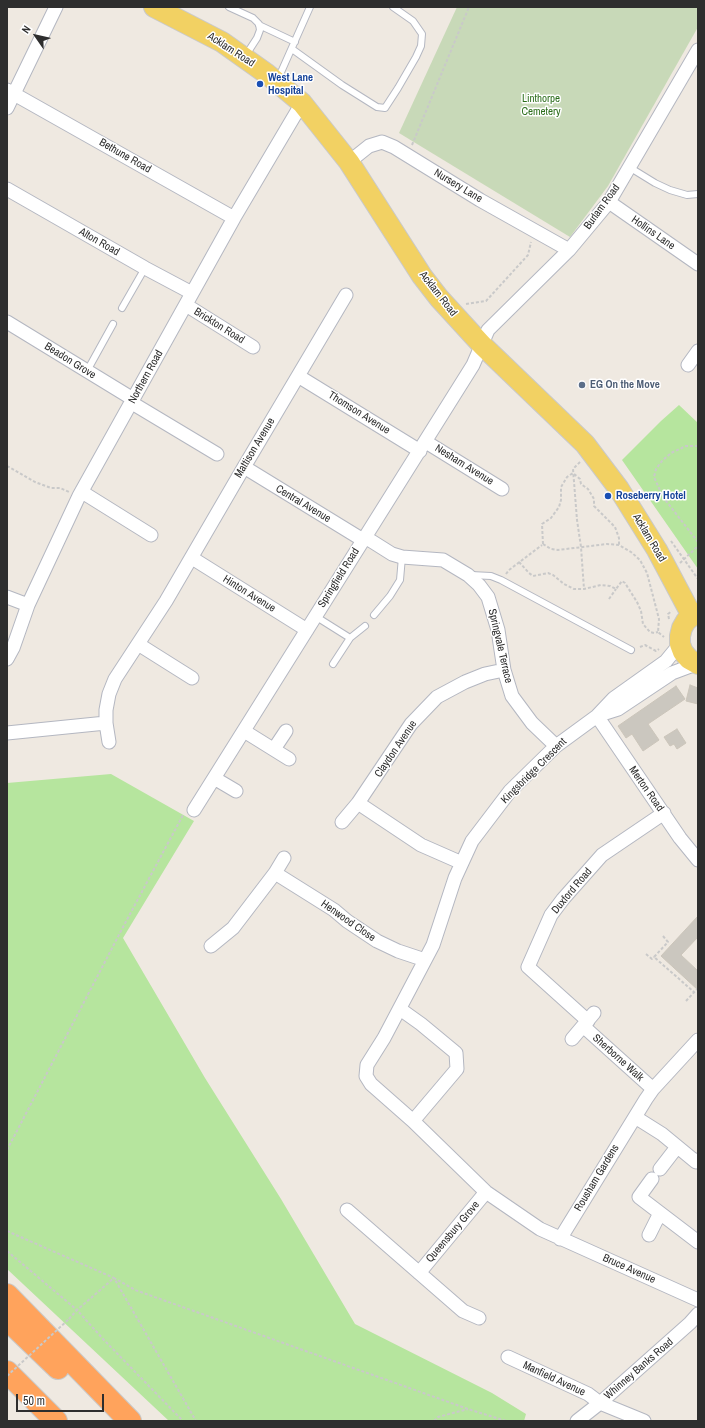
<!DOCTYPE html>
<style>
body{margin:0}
#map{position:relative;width:705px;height:1428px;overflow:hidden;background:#efe9e1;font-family:"Archivo Narrow",sans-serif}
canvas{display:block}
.frame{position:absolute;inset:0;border:8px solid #2e2e2e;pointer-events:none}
.north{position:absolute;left:16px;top:16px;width:40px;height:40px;-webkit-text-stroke:3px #fff;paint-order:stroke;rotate:304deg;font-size:11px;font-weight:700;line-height:16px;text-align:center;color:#2e2e2e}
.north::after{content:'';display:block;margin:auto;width:14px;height:18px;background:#2e2e2e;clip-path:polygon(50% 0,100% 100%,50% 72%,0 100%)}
.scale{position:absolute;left:16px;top:1394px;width:88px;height:18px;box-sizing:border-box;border:2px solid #2e2e2e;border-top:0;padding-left:5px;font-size:12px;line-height:14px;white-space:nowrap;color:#2e2e2e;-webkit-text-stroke:3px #fff;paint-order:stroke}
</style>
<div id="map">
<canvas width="705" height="1428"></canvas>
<div class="frame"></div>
<div class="north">N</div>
<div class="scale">50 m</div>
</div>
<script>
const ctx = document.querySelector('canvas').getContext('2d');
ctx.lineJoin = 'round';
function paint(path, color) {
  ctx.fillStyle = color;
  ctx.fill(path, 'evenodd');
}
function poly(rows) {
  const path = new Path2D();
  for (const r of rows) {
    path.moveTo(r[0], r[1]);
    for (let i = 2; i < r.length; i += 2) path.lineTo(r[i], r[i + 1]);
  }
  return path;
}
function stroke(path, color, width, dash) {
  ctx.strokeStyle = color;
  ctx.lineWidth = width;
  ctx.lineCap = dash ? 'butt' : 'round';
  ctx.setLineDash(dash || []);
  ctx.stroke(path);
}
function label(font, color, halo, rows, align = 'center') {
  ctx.font = font + ' "Archivo Narrow",sans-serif';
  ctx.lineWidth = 3;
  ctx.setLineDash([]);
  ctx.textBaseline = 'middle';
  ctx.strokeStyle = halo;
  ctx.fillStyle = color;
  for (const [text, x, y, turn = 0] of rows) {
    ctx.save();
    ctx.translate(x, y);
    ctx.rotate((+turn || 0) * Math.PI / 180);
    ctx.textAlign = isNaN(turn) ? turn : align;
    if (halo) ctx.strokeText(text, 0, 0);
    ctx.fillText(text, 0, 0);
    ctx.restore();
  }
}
paint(poly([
 [679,405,698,423,698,569,622,460,661,421],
 [111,774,194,821,123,938,205,1078,281,1199,355,1324,492,1393,526,1414,524,1421,169,1421,7,1269,7,783]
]), '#b6e59e');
paint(poly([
 [457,7,698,7,698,27,608,186,570,237,399,133]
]), '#c8d9b8');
const building = poly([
 [690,685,698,688,698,704,686,701,690,685],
 [676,686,685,699,648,724,659,740,643,751,632,734,626,738,618,726,676,686],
 [677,729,686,743,677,749,674,744,670,746,664,737,677,729],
 [698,916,698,937,681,955,698,971,698,990,661,956,698,916]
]);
paint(building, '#cbc7bf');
stroke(building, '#cbc5ba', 1);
const lane = poly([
 [229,7,253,18,259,24,260,30,257,38,246,55],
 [259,25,295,42],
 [292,49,342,85,377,107,385,108,398,88,416,57,421,46,422,34,413,21,393,7],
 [278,79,310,7],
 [629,167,655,183,670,190,687,195,698,194],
 [122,308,145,268],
 [87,371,113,324],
 [471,575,491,576,501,580,631,650],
 [374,615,390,596,400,580,402,557],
 [315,616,350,638,333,664],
 [350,638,365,626]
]);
const street = poly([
 [7,90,234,218],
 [7,108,56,7],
 [349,162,369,146,382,142,394,147,480,200,569,250],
 [7,189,145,268,192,293],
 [609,202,698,264],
 [186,305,253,347],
 [7,322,133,399],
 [688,365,698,351],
 [298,376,420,451],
 [132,403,217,454],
 [426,442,502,489],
 [244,467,363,540],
 [82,492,151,535],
 [365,537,392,554,402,557,443,560,468,575,479,585,488,597,498,630,504,670,512,696,532,723,556,746],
 [192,558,307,630],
 [7,597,28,605],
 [138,644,192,678],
 [680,644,666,661,614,698,597,716,556,746,510,791,472,841,455,878,433,945,384,1038,367,1065,366,1076,371,1084,413,1121,486,1192,540,1229,698,1300],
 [7,659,13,648,28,605,79,496,234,218,302,103],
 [599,715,618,709,672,673,696,664],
 [597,716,680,838,698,860],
 [244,731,289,759],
 [7,733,106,723],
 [109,742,106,723,106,710,109,694,115,679,166,601,244,467,346,295],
 [274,749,286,731],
 [214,778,236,791],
 [358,803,421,845,462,863],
 [194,810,473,365,488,330,569,250,609,202,698,50],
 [342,822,358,803,411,724,437,697,465,682,485,674,504,670],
 [275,873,334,910,347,921,377,941,398,951,425,960],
 [211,946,233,928,275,873,284,858],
 [400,1009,421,1024,456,1053,457,1069,413,1121],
 [588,1021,528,967,551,915,563,899,602,855,664,813],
 [583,1026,653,1089],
 [572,1039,594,1013],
 [635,1117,662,1134,696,1162,698,1160],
 [660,1169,677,1147],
 [652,1179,639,1197,698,1242],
 [347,1210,463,1311,479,1318],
 [649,1235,660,1213],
 [560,1239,646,1099,653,1089,698,1040],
 [419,1273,486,1192],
 [508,1357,588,1394,600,1403,644,1421],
 [577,1421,600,1403,690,1323,698,1314]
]);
const primary = poly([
 [154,7,222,42,267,74,302,103,349,162,422,276,439,298,482,345,585,444,619,489,657,550,692,616],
 [698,613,692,616,686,621,682,628,680,636,680,644,683,652,689,659,698,664]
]);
const highway = poly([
 [7,1295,130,1421],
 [7,1319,58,1368],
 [7,1372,56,1421]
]);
stroke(lane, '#b4b7c1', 8);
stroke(street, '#b4b7c1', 15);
stroke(primary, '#c9c9c9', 22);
stroke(highway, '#c9c9c9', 24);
stroke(poly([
 [412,145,469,7],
 [466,304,486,301,528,255,531,242],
 [698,446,686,446,671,453,662,461,656,469,654,477,663,497,698,542],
 [580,462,573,469,577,520,581,547,584,589],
 [7,466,35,482,51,488,60,488,69,492],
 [671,541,698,579],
 [543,544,551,549,558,550,607,544,619,545,631,552,640,560,647,573,659,619,658,632,664,637],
 [543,544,542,524,551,518,559,507,561,500,561,487,567,477,573,473,580,479,581,484,588,489,594,499,594,506,615,527,619,538,619,545],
 [519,562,529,573,533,576,548,573,553,575,564,584,574,589,584,589,601,585,610,586,616,589,622,581,625,583,637,602,641,611,643,624,650,632,654,633,658,632],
 [680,563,698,546],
 [506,574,509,570,542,545],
 [609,599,616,589],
 [669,619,668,614,672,611],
 [640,647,645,645,656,651,659,649],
 [663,936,668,942,654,957,694,992],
 [646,954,652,959,654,957],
 [686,1001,698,988],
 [7,1150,122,929,183,815],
 [7,1231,114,1278,196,1421],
 [7,1251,77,1310,114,1278,135,1290,468,1409,506,1421],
 [69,1319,77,1310,104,1340,183,1421],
 [434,1421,438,1417,468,1409]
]), '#c9c9c9', 2, [3, 2]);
stroke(lane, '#fff', 6);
stroke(street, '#fff', 13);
stroke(primary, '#f2d163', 20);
stroke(highway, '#ffa35c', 22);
stroke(poly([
 [7,1376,69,1319]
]), '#c9c9c9', 2, [3, 2]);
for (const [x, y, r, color] of [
 [260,84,4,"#1a4fb4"],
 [582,385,4,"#5c6f8a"],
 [608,496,4,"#1a4fb4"]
]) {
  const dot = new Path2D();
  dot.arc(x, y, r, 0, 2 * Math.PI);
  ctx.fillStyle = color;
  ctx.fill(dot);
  stroke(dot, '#fff', 1.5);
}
label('11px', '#2e2e2e', '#fff', [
 ["Acklam Road",231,50,33],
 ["Bethune Road",125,156,30],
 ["Nursery Lane",458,186,31],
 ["Burlam Road",602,207,-54],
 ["Hollins Lane",653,233,35],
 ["Alton Road",99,242,30],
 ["Acklam Road",438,294,52],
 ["Brickton Road",219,326,32],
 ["Beadon Grove",70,361,32],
 ["Northern Road",146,377,-61],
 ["Thomson Avenue",359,413,32],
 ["Mattison Avenue",255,448,-59],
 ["Nesham Avenue",464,465,32],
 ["Central Avenue",303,504,31],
 ["Acklam Road",649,538,59],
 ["Springfield Road",339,578,-58],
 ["Hinton Avenue",249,594,32],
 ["Springvale Terrace",500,646,77],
 ["Claydon Avenue",396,749,-56],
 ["Kingsbridge Crescent",534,771,-45],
 ["Merton Road",646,789,55],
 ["Duxford Road",572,891,-50],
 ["Henwood Close",348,921,35],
 ["Sherborne Walk",618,1058,42],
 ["Rousham Gardens",597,1178,-59],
 ["Queensbury Grove",453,1232,-50],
 ["Bruce Avenue",629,1269,24],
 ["Whinney Banks Road",639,1369,-41],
 ["Manfield Avenue",554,1379,25]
]);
label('bold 11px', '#164399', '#fff', [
 ["West Lane",268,78],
 ["Hospital",268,91],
 ["Roseberry Hotel",616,496]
], 'left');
label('11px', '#2c6e1b', '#fff', [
 ["Linthorpe",541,99],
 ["Cemetery",541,112]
]);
label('bold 11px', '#4e5e75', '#fff', [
 ["EG On the Move",590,385]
], 'left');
</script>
